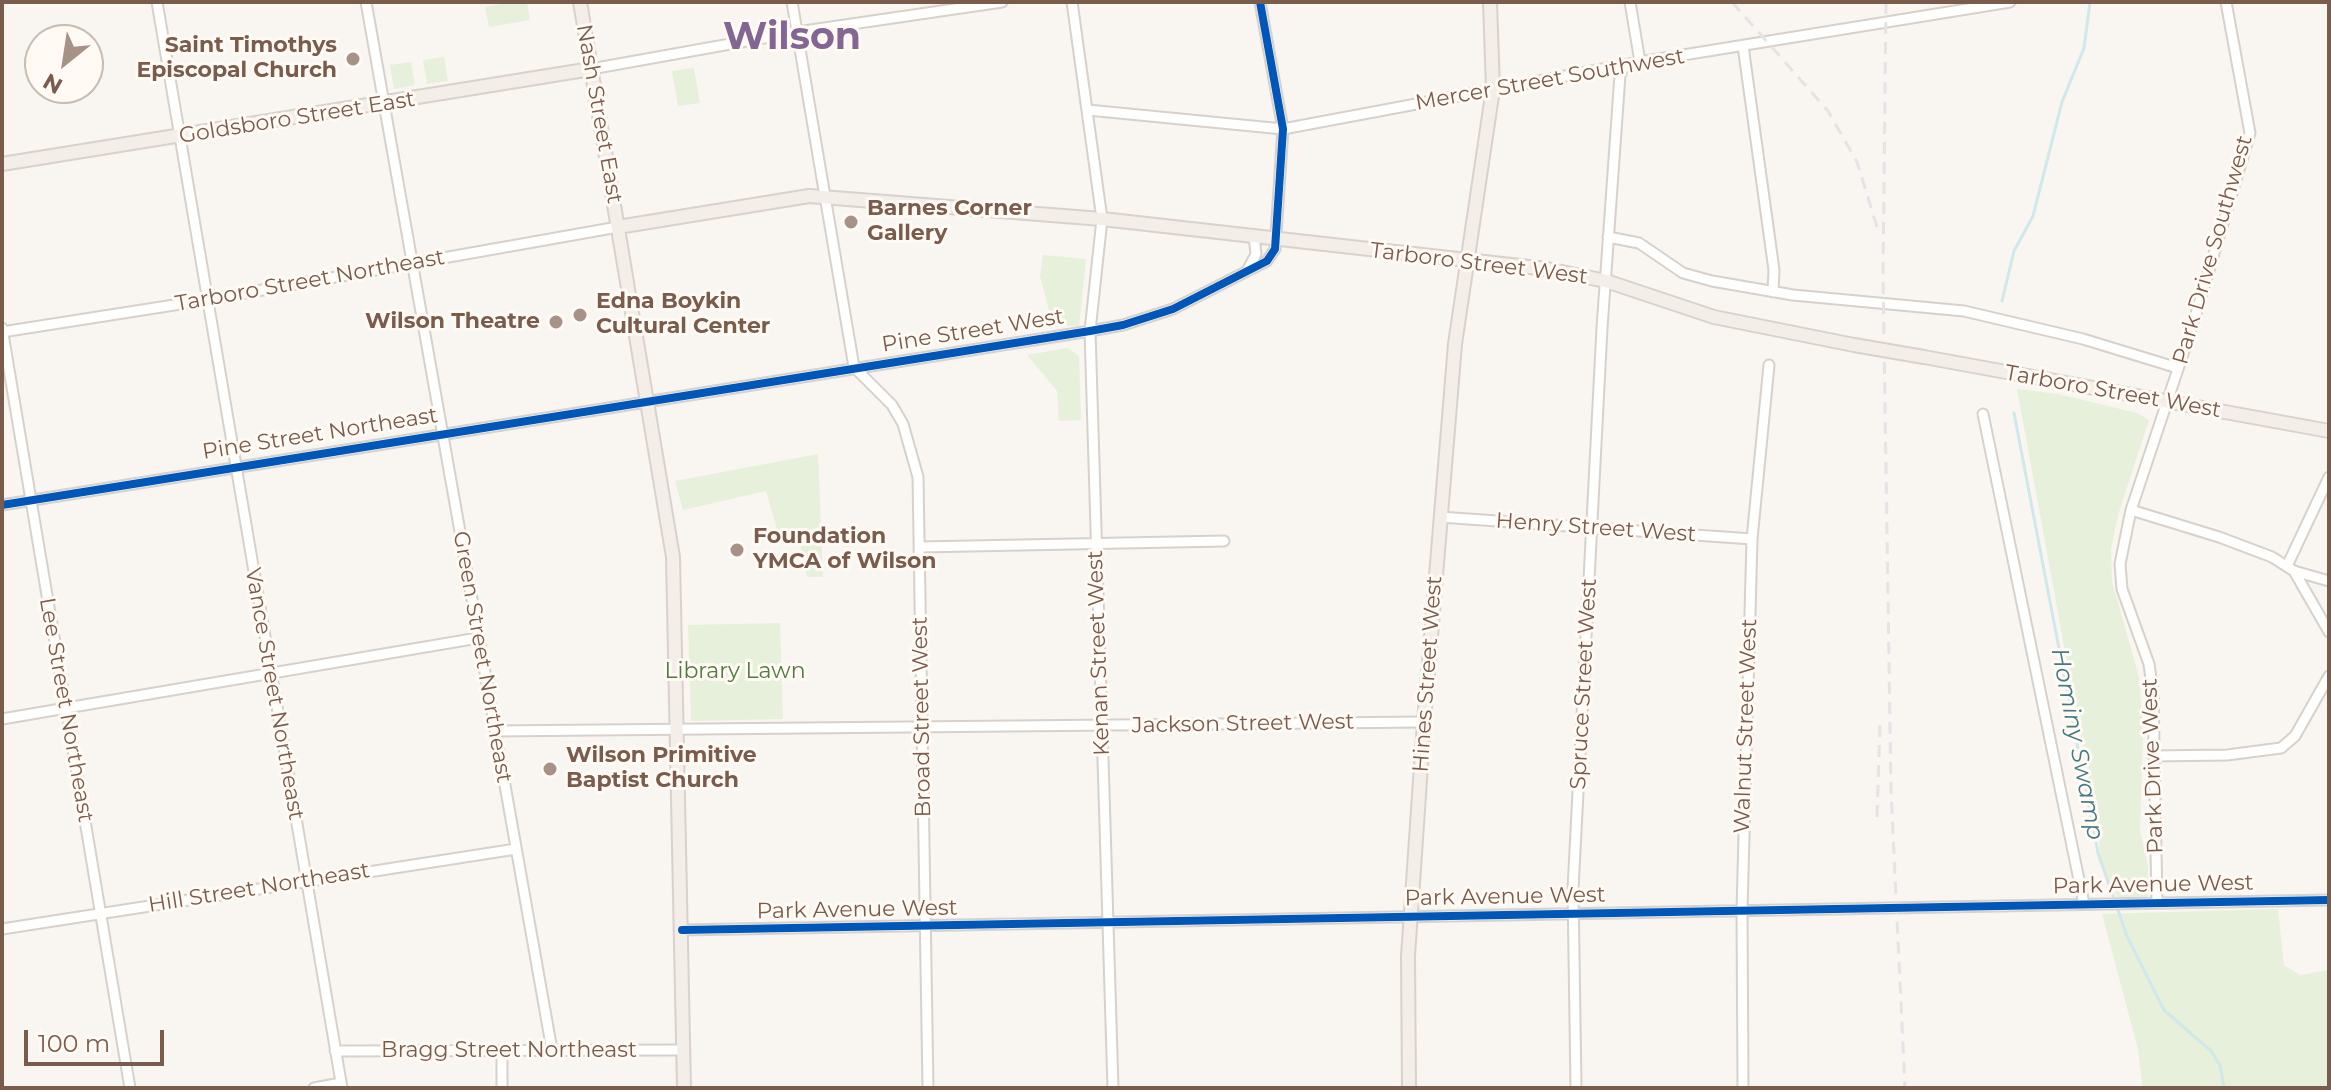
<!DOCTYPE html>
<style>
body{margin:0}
#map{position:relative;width:2331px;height:1090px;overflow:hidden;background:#f9f5f0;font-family:Montserrat,sans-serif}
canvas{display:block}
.frame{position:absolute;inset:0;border:4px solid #7a5c4d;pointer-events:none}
.north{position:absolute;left:24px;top:24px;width:80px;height:80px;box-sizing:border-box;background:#fffaf3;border:2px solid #cabbb1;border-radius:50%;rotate:210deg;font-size:22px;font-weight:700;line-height:32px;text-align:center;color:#7a5c4d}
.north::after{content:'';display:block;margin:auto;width:28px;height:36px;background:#a69286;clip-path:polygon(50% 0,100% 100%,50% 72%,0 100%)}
.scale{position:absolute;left:24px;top:1030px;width:140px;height:36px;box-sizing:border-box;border:4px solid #7a5c4d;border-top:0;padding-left:10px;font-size:24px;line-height:28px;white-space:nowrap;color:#7a5c4d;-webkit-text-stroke:6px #fffaf3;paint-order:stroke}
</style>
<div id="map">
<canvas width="2331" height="1090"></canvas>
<div class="frame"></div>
<div class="north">N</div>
<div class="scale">100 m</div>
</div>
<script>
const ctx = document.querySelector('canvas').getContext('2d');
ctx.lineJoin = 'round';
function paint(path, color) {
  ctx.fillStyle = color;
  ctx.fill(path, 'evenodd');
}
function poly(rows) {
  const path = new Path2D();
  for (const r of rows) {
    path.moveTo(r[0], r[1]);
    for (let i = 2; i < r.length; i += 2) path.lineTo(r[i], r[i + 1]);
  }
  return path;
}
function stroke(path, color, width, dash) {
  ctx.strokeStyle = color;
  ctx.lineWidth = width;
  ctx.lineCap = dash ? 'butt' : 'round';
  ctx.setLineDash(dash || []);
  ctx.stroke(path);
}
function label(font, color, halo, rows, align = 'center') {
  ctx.font = font + ' Montserrat,sans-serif';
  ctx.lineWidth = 6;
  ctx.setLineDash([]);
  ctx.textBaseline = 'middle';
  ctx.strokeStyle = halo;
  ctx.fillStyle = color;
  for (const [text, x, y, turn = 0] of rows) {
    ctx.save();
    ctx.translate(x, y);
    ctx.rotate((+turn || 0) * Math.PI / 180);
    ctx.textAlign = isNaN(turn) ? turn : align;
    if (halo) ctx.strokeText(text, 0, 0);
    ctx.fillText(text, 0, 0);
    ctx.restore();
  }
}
paint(poly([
 [512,2,527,2,530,20,489,27,485,7],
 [444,57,448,81,427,84,423,60],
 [411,62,415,85,394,89,390,65],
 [694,68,700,103,678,106,672,71],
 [1043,255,1086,259,1079,326,1053,325,1040,276],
 [1068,348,1079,356,1081,420,1059,421,1057,391,1027,355],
 [2017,389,2058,394,2137,413,2149,420,2119,512,2111,549,2112,581,2139,677,2143,734,2140,830,2148,867,2148,903,2117,897,2100,861,2099,837],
 [818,454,823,577,807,577,799,539,780,540,766,491,683,510,675,481],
 [780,623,783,719,691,721,688,625],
 [2278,909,2284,965,2300,975,2329,970,2329,1088,2143,1088,2138,1049,2102,914]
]), '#e7f0db');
stroke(poly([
 [2002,301,2014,251,2033,216,2062,102,2084,48,2090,2],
 [2014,413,2098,853,2127,936,2164,1010,2211,1051,2220,1065,2224,1088]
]), '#d0e8ea', 3);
const minor = poly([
 [157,2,342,1088],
 [366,2,552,1050],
 [792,2,854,367,892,405,903,424,918,477,928,1088],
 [1072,2,1102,219,1090,331,1113,1088],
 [1630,2,1640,62],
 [1743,46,1774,270,1773,292],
 [591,69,797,32,1002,2],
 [1088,110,1283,129,1640,62,2010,2],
 [1608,237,1639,243,1683,273,1712,281,1793,295,1964,311,2083,339,2178,368],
 [1247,271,1256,254,1254,236],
 [2,328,130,1088],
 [2,332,206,300,618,227],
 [1983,414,2084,904],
 [2,505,1090,331,1123,325,1173,309,1267,261,1275,249,1283,129,1260,2],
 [2131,510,2219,537,2272,557,2294,571,2329,581],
 [1440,517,1752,539],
 [920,547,1224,541],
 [2287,566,2329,477],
 [2294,571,2329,632],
 [2,719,478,638],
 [495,731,1424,722],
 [2153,756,2227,755,2281,748,2295,736,2329,676],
 [2157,903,2153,693,2149,664,2122,589,2120,564,2131,510,2193,324,2250,133,2226,2],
 [2,929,516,849],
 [682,930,2329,900],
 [335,1051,684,1050],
 [502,1051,502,1088],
 [314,1088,341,1083],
 [1576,1088,1573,889,1602,328,1620,75,1624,67],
 [1743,1088,1742,910,1752,539,1769,365]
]);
const major = poly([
 [580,2,673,557,684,1088],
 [2,164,591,69],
 [618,227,809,196,1102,219,1547,269,1606,281,1714,317,1854,345],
 [1924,357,2329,431],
 [1409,1088,1408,956,1424,722,1455,344,1493,89,1490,2]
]);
stroke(minor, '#d7d1cb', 13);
stroke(major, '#dad1cc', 16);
stroke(minor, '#fefefd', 9);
stroke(major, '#f3eee8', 12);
stroke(poly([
 [1732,2,1828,111,1857,162,1877,227],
 [1886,2,1883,275,1891,791,1905,1088],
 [1877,817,1880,725]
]), '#e6e3e7', 3, [12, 8]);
const majorBridge = poly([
 [1854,345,1924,357]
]);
stroke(majorBridge, '#dad1cc', 16, []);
stroke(majorBridge, '#f3eee8', 12);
stroke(poly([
 [2,505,1090,331,1123,325,1173,309,1267,261,1275,249,1283,129,1260,2],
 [682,930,2329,900]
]), '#0057b8', 8);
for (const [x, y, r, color] of [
 [353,59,8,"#a69286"],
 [851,222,8,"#a69286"],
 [580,315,8,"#a69286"],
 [556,322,8,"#a69286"],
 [737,550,8,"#a69286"],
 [550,769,8,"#a69286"]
]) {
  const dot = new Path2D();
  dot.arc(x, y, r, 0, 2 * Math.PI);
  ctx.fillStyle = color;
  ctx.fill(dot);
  stroke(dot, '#fffaf3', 3);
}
label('bold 22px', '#7a5c4d', '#fffaf3', [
 ["Saint Timothys",337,46,"right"],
 ["Episcopal Church",337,71,"right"],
 ["Barnes Corner",867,209],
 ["Gallery",867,234],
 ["Edna Boykin",596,302],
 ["Cultural Center",596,327],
 ["Wilson Theatre",540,322,"right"],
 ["Foundation",753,537],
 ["YMCA of Wilson",753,562],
 ["Wilson Primitive",566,756],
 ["Baptist Church",566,781]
], 'left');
label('22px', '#7a5c4d', '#fffaf3', [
 ["Mercer Street Southwest",1550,80,-10],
 ["Nash Street East",599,114,80],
 ["Goldsboro Street East",297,118,-9],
 ["Park Drive Southwest",2213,250,-74],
 ["Tarboro Street West",1479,264,7],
 ["Tarboro Street Northeast",310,281,-10],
 ["Pine Street West",973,331,-9],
 ["Tarboro Street West",2113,392,10],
 ["Pine Street Northeast",320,434,-9],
 ["Henry Street West",1596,528,4],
 ["Kenan Street West",1099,653,-92],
 ["Green Street Northeast",482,657,80],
 ["Hines Street West",1428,674,-86],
 ["Spruce Street West",1584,684,-87],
 ["Vance Street Northeast",274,694,80],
 ["Lee Street Northeast",66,710,80],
 ["Broad Street West",922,717,-91],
 ["Jackson Street West",1243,724,-1],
 ["Walnut Street West",1746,726,-88],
 ["Park Drive West",2153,766,-92],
 ["Park Avenue West",2153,885,-1],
 ["Hill Street Northeast",259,888,-9],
 ["Park Avenue West",1505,897,-1],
 ["Park Avenue West",857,910,-1],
 ["Bragg Street Northeast",509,1051]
]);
label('22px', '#537a41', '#fffaf3', [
 ["Library Lawn",735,672]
]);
label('italic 24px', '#437c86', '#fffaf3', [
 ["Hominy Swamp",2077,744,79]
]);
label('bold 38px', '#846695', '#fffaf3', [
 ["Wilson",792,38]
]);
</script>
